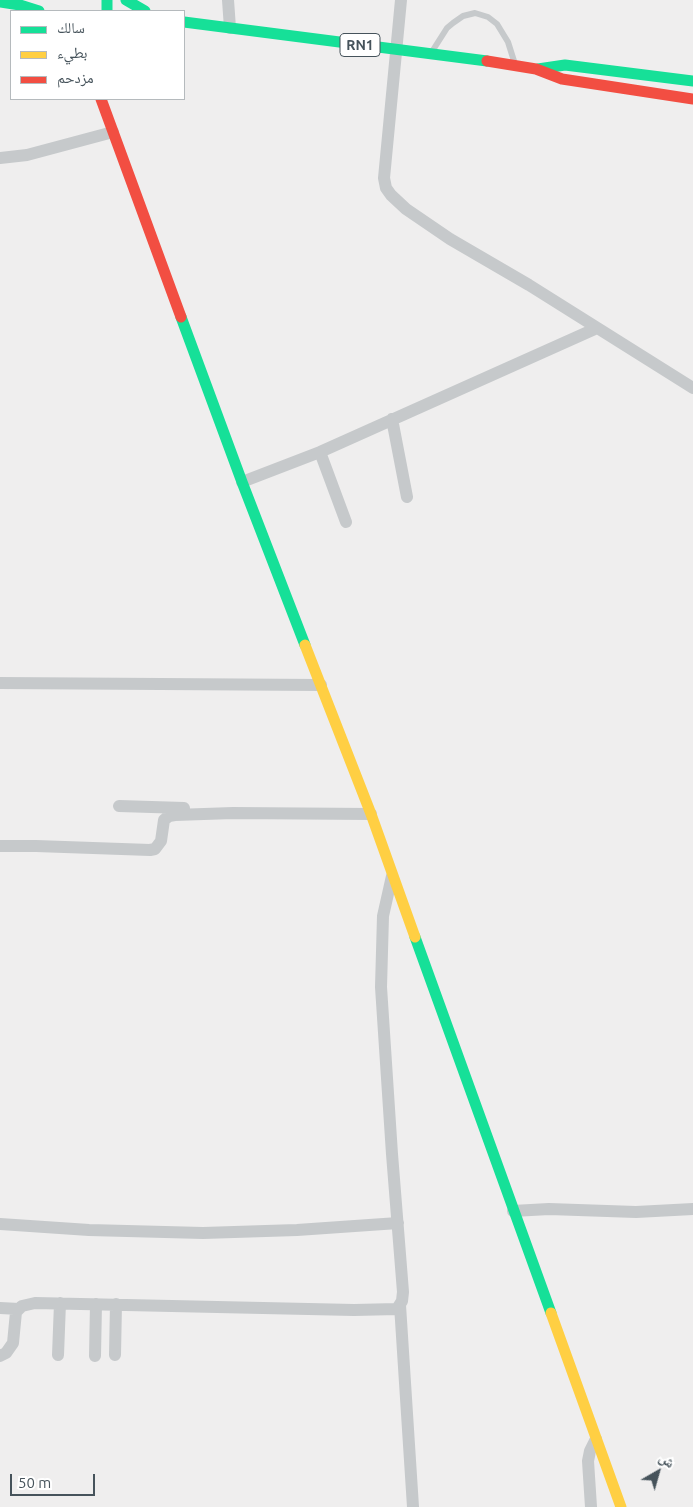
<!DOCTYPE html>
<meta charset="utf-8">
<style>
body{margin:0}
#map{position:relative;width:693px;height:1507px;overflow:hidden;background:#efeeee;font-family:Ubuntu,"Noto Naskh Arabic",sans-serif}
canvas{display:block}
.legend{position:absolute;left:10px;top:10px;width:175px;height:90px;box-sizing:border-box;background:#fff;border:1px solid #b5babd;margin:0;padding:6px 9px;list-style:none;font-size:15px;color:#46535b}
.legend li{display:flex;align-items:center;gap:10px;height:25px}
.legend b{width:25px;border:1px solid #b5babd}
.north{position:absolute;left:633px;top:1447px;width:50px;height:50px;-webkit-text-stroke:4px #fff;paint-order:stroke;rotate:38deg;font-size:14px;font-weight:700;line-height:20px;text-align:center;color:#46535b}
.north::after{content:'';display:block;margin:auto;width:18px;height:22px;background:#46535b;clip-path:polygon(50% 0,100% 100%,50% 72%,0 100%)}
.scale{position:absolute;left:10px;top:1474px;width:85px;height:22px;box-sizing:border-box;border:2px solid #46535b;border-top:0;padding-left:6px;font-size:15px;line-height:18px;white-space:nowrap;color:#46535b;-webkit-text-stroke:4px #fff;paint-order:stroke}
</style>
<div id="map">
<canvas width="693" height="1507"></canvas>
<ul class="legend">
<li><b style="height:6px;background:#16e098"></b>سالك</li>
<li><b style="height:6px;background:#ffcf43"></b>بطيء</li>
<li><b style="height:6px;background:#f24e42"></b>مزدحم</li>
</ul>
<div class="north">ش</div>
<div class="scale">50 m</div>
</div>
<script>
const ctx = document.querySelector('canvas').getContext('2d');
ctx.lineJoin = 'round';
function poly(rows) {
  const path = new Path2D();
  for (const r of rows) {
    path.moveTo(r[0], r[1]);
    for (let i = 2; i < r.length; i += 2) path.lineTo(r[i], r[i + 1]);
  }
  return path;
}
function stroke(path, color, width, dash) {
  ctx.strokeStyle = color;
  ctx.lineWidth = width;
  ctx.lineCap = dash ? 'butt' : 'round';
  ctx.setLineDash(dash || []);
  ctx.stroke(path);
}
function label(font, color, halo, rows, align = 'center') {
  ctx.font = font + ' Ubuntu,sans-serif';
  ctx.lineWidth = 4;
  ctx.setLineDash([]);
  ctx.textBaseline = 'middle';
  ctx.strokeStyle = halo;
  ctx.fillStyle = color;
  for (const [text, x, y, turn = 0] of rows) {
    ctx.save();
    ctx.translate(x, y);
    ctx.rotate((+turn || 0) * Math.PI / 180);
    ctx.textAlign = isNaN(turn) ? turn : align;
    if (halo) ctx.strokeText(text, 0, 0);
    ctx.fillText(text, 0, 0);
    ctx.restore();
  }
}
stroke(poly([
 [433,50,447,28,453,23,463,16,475,13,488,17,497,24,508,42,514,61]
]), '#c6c9cb', 6);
stroke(poly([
 [228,0,230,28],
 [401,0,384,178,386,188,391,195,406,209,450,239,529,285,693,388],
 [0,158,27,155,113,132],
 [392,419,407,497],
 [320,452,346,522],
 [242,482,320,452,597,328],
 [0,683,321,685],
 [119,806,184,808],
 [0,846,36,846,150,850,155,849,161,841,164,820,169,816,175,815,233,813,371,814],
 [513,1211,549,1209,636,1212,693,1209],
 [0,1224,89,1230,203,1233,297,1230,398,1223],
 [400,1305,413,1507],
 [0,1308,19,1309],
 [58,1355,60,1303],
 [115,1355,116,1304],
 [0,1356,6,1353,13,1343,16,1312,22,1306,35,1303,354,1310,397,1309,402,1301,403,1292,392,1154,381,987,383,916,392,876],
 [95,1356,96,1304],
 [591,1507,588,1461,590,1451,596,1439]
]), '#c6c9cb', 12);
stroke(poly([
 [107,0,107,11],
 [126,0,145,11],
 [0,2,20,5,39,11],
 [184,22,487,61],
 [538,69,565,65,693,81],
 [181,317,242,482,305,645],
 [415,937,551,1313]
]), '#16e098', 11);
stroke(poly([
 [305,645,371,814,415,937],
 [551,1313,621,1507]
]), '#ffcf43', 11);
stroke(poly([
 [487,61,536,69,562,79,693,99],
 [101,99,181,317]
]), '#f24e42', 11);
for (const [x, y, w] of [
 [360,45,40]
]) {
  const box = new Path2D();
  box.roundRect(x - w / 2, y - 11.5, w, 23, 4);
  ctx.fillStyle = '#fff';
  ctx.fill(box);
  stroke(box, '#46535b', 1);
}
label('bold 14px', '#46535b', null, [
 ["RN1",360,45]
]);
</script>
